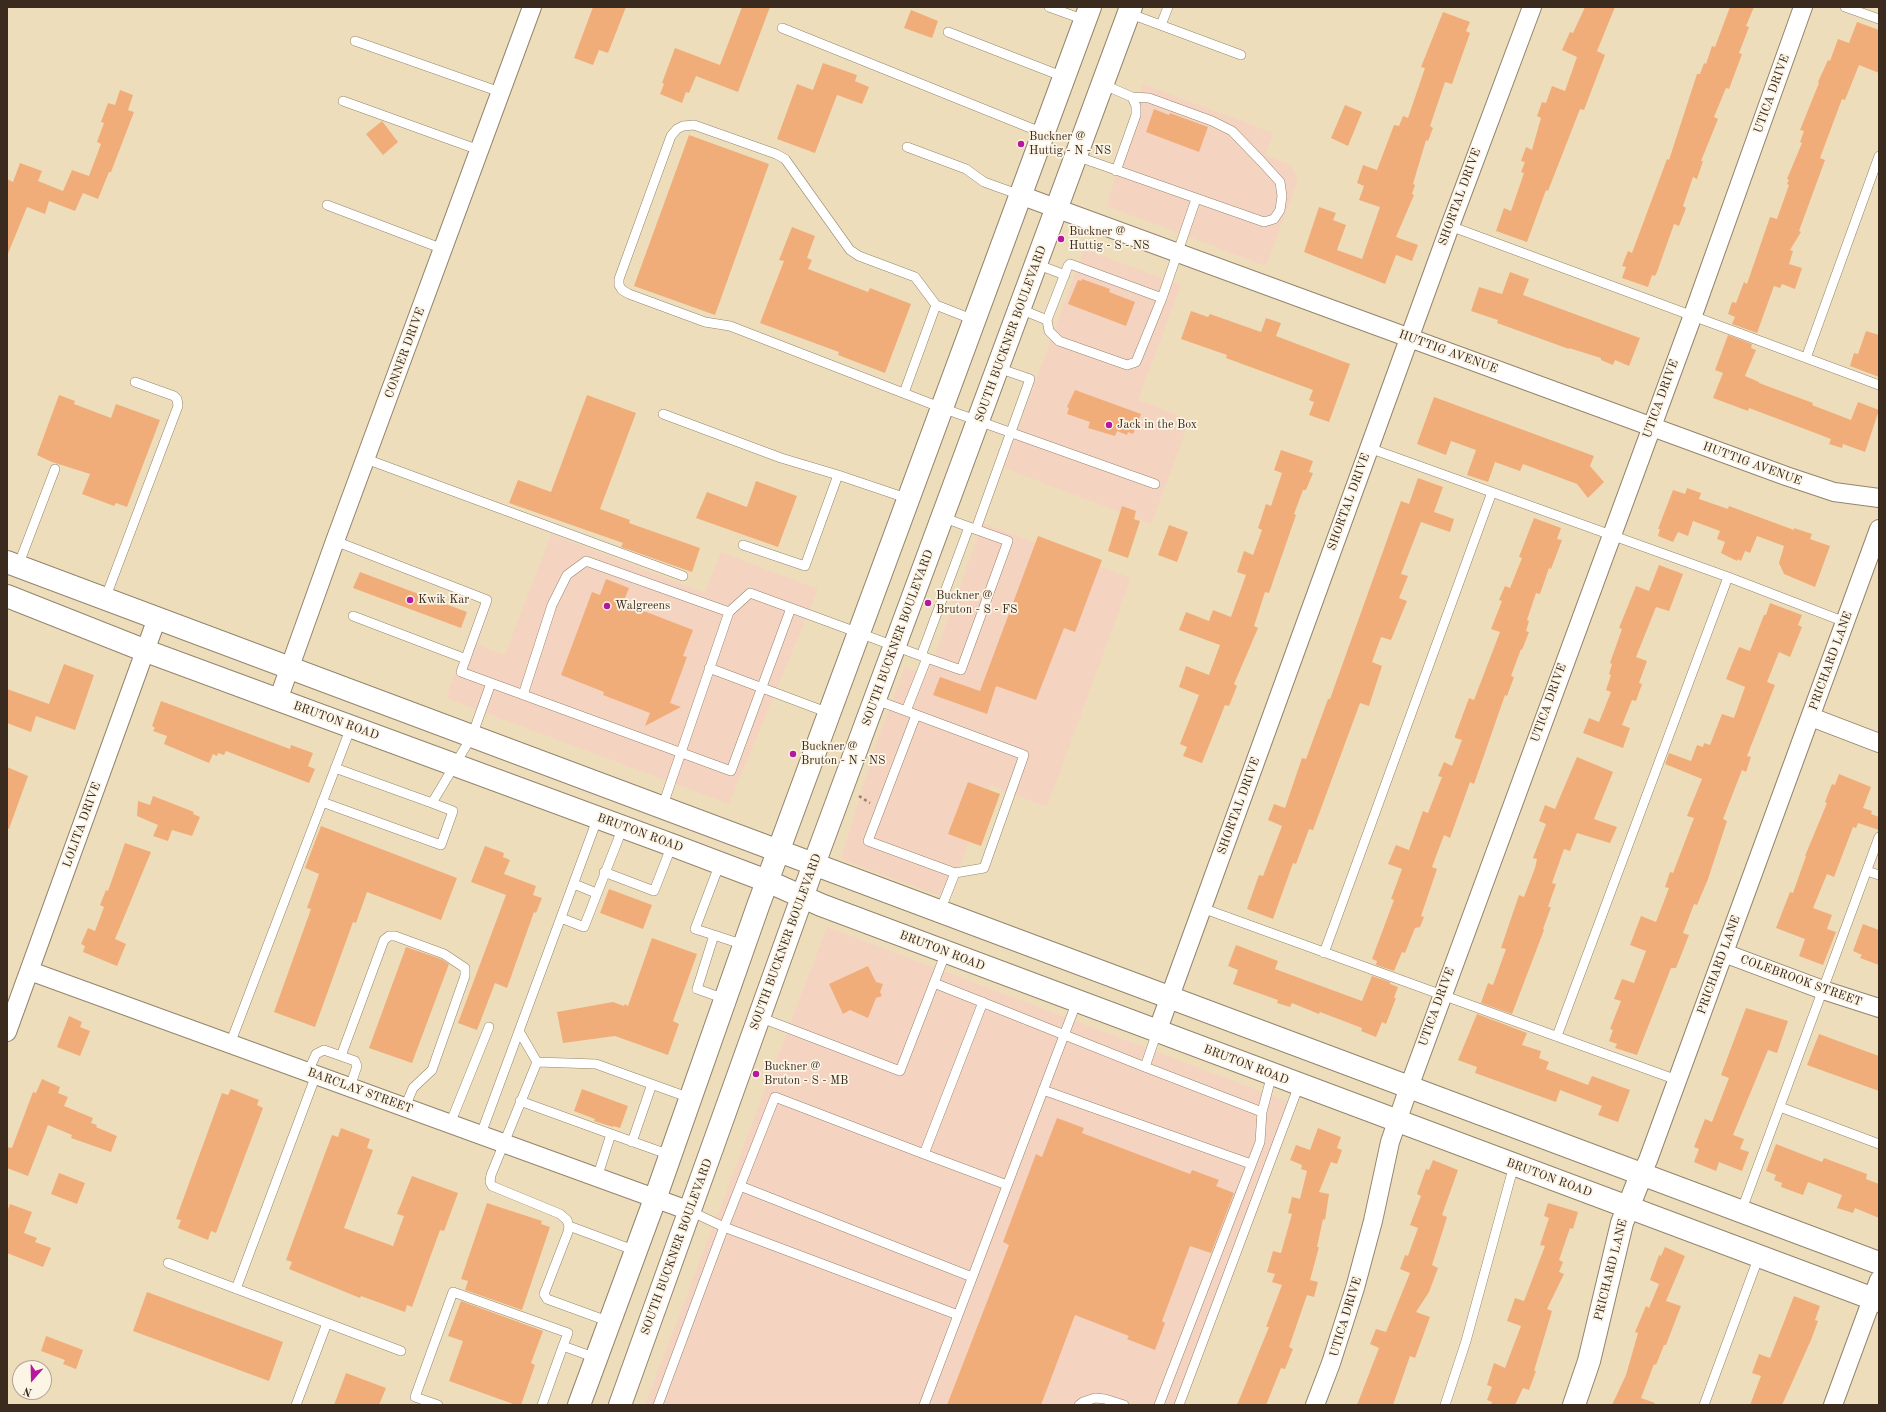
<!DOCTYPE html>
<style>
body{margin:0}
#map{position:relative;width:1886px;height:1412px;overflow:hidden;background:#edb;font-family:"Old Standard TT",serif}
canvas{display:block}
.frame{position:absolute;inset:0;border:8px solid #3b2a1e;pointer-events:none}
.north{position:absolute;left:12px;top:1360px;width:40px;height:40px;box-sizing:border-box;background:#fcf5e5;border:1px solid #afa495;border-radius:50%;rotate:200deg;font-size:11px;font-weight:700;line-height:16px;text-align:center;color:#3b2a1e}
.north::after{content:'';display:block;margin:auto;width:14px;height:18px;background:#b5179e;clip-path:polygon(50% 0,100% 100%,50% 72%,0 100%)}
</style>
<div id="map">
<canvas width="1886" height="1412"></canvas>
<div class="frame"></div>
<div class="north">N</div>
</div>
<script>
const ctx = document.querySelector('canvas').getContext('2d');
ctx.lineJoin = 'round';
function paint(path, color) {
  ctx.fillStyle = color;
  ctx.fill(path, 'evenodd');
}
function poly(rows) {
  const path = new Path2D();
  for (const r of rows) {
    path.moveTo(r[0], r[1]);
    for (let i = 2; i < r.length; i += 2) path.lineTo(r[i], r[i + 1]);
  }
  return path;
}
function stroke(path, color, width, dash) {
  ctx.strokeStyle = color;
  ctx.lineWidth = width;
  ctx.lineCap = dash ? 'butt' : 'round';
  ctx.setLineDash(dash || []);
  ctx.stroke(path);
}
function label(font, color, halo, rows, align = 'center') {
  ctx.font = font + ' "Old Standard TT",serif';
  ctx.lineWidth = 3.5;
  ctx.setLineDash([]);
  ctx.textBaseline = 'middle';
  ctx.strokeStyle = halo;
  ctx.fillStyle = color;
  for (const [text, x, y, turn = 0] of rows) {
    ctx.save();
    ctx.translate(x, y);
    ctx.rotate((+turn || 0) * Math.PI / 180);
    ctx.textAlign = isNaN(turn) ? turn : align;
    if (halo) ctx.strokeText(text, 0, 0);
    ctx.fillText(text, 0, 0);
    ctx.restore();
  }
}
paint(poly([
 [1143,84,1273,133,1265,155,1291,165,1298,180,1266,266,1107,206],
 [1084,249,1181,285,1138,400,1190,420,1151,524,1004,468],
 [983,523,1131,578,1047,807,990,785,948,899,841,859,877,741,905,667,927,676],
 [551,534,705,593,721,552,818,589,729,804,446,698,467,641,505,655],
 [827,927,1294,1104,1180,1405,645,1405]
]), '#f5d3c1');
paint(poly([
 [593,7,626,7,608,53,599,50,593,65,574,58],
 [742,7,770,7,738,92,696,76,689,93,686,92,682,103,660,94,664,84,662,83,675,48,720,65],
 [1585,7,1615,7,1597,51,1605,55,1584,110,1580,109,1548,191,1546,190,1527,242,1496,231,1504,208,1511,211,1524,173,1521,172,1525,162,1521,161,1526,147,1532,150,1541,118,1537,116,1542,102,1546,103,1552,86,1565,91,1577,57,1562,50,1570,32,1573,33],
 [1730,7,1754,7,1746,26,1749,27,1739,53,1742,54,1729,89,1726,88,1714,117,1718,119,1701,161,1703,161,1697,179,1693,177,1683,206,1686,208,1679,226,1674,224,1657,272,1655,276,1652,275,1648,287,1622,278,1626,267,1622,266,1628,251,1632,253,1667,159,1669,160,1697,74,1700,74,1704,63,1706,64,1712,46,1715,47],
 [911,10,938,21,932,38,904,28],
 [1443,12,1470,22,1466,31,1470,33,1452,84,1445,82,1430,126,1433,128,1428,141,1426,140,1413,184,1415,185,1412,194,1414,195,1396,237,1418,245,1412,261,1396,255,1385,284,1304,252,1319,207,1336,213,1333,220,1346,225,1337,250,1362,259,1380,207,1359,200,1364,186,1357,183,1363,165,1377,170,1394,125,1399,126,1403,116,1408,118,1425,68,1421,67],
 [1857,22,1879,30,1879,73,1859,65,1845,100,1842,99,1820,158,1825,160,1799,231,1801,232,1790,250,1793,251,1789,264,1802,268,1795,289,1782,284,1780,288,1774,286,1757,333,1732,324,1735,317,1728,314,1732,302,1736,303,1744,282,1747,284,1770,217,1777,219,1789,185,1787,184,1789,180,1787,179,1802,143,1800,142,1804,131,1800,130,1819,83,1818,82,1828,60,1830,61,1838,39,1849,43],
 [823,63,857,75,855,81,869,87,862,104,837,95,815,153,777,139,797,84,813,90],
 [120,90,133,95,128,110,134,112,111,172,109,172,98,199,83,193,75,211,49,201,45,214,27,207,7,256,7,179,13,182,20,163,42,171,38,181,63,191,72,170,89,176,101,144,97,142,104,123,101,122,108,103,115,105],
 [1345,105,1362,112,1348,146,1331,138],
 [1154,109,1169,115,1170,113,1208,127,1199,152,1146,132],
 [382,121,398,142,383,155,366,134],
 [689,135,769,164,715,315,634,286],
 [792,227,815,236,807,258,812,260,808,269,868,292,870,288,911,304,885,373,838,355,839,352,760,323,784,261,779,260],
 [1510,272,1529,279,1523,295,1640,338,1629,366,1615,360,1613,365,1601,360,1601,358,1569,348,1569,349,1497,323,1498,320,1471,311,1479,287,1502,294],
 [1082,279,1110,289,1109,292,1135,302,1126,326,1068,304,1078,280,1081,281],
 [1191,311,1208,317,1210,314,1261,332,1266,318,1281,323,1276,336,1350,364,1329,422,1309,415,1314,402,1309,400,1313,390,1226,358,1227,355,1181,339],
 [1866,331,1879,335,1879,377,1850,366,1854,353,1858,354],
 [1728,335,1752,344,1751,348,1756,350,1745,376,1759,382,1759,383,1813,403,1812,405,1851,420,1858,402,1879,410,1865,452,1843,444,1842,448,1829,444,1831,439,1810,431,1749,408,1748,411,1713,398,1723,373,1715,370],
 [1075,390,1141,414,1133,434,1128,432,1127,435,1117,431,1115,436,1088,428,1090,422,1067,414,1069,408,1067,407],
 [59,395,75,401,74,404,111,418,116,404,160,420,127,507,116,503,114,506,82,494,90,474,52,462,37,455],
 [587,395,636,413,600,509,630,520,629,523,700,548,692,572,621,547,623,543,509,503,518,480,551,492],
 [1434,397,1594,456,1590,466,1604,482,1588,498,1577,484,1523,464,1520,471,1495,462,1488,482,1467,475,1476,450,1451,441,1446,455,1417,444],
 [1281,450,1313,461,1309,472,1313,473,1306,490,1303,490,1294,514,1296,515,1269,593,1265,592,1254,626,1258,628,1234,684,1237,686,1229,706,1225,705,1202,763,1183,756,1187,747,1180,744,1199,695,1179,687,1186,666,1209,675,1220,645,1179,630,1186,612,1209,621,1213,610,1231,617,1246,575,1237,572,1244,551,1253,555,1262,530,1258,528,1266,504,1271,506,1282,473,1274,470],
 [1418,478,1443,487,1434,512,1454,519,1450,532,1421,522,1401,574,1408,576,1399,598,1407,601,1391,640,1381,637,1372,662,1382,666,1369,706,1360,703,1313,830,1309,829,1296,864,1293,863,1273,919,1247,909,1259,875,1263,876,1282,826,1268,820,1274,804,1285,808,1302,758,1306,759,1328,699,1330,699,1401,501,1409,504],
 [756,481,797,496,778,547,696,518,707,492,747,507],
 [1687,488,1701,493,1699,499,1728,509,1729,506,1794,530,1794,528,1812,534,1810,539,1830,546,1815,587,1784,574,1779,563,1784,546,1757,536,1750,553,1745,551,1741,561,1738,559,1737,561,1721,553,1725,542,1717,539,1720,531,1693,521,1688,536,1678,532,1673,542,1658,536,1660,529,1658,529,1673,490,1685,494],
 [1122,506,1136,511,1134,519,1140,521,1128,558,1108,551],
 [1534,518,1561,528,1557,539,1562,540,1551,569,1549,568,1540,594,1536,593,1527,620,1529,621,1526,631,1529,632,1522,650,1521,649,1511,676,1514,677,1507,696,1505,695,1474,784,1470,782,1450,838,1444,835,1432,867,1437,869,1421,916,1424,917,1420,927,1415,928,1405,953,1402,952,1394,971,1376,965,1377,961,1372,959,1391,908,1394,900,1391,899,1402,869,1388,864,1396,845,1409,850,1423,811,1428,813,1442,777,1438,776,1444,762,1452,766,1462,740,1455,738,1455,736,1469,698,1474,700,1500,632,1491,629,1502,601,1499,600,1505,586,1510,588,1522,558,1519,557],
 [1169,525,1188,532,1177,562,1158,555],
 [1038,536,1102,560,1075,632,1064,628,1036,700,996,686,987,714,933,695,940,677,980,691],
 [1659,565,1683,574,1669,611,1656,607,1636,657,1647,661,1639,683,1642,684,1636,701,1632,700,1622,725,1630,728,1623,748,1583,733,1589,718,1599,722,1611,692,1606,690,1611,675,1609,674,1612,664,1610,663,1622,629,1619,628,1636,586,1649,591],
 [360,572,467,612,461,628,353,588],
 [606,579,629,588,623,603,693,630,683,656,687,657,670,703,681,707,645,726,650,713,603,695,604,692,561,675,592,592,600,595],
 [1770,603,1802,615,1798,625,1802,627,1790,657,1779,652,1767,682,1775,685,1747,756,1751,757,1746,772,1742,770,1723,819,1727,821,1708,879,1697,905,1694,904,1683,933,1689,935,1676,968,1671,968,1637,1055,1615,1048,1617,1044,1609,1041,1613,1030,1610,1029,1621,1001,1614,999,1622,979,1634,983,1646,951,1630,945,1641,916,1656,922,1669,888,1665,887,1670,872,1673,873,1694,818,1687,816,1702,779,1665,764,1669,753,1691,761,1697,745,1703,747,1704,743,1710,745,1722,714,1734,718,1745,687,1726,679,1739,647,1750,651,1764,615,1766,615],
 [64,664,94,675,75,730,36,716,31,732,7,723,7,689,49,704],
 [161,701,290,749,291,745,313,753,308,766,315,769,309,783,226,751,224,755,218,753,217,756,213,754,209,763,164,744,167,736,153,731,155,728,152,726],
 [1577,757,1613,772,1594,819,1617,827,1610,843,1577,833,1570,851,1564,849,1552,883,1556,884,1548,907,1551,907,1543,929,1544,930,1512,1014,1481,1003,1482,1000,1488,983,1493,985,1506,949,1501,948,1519,895,1524,897,1535,868,1537,859,1533,858,1546,824,1539,821,1545,805,1555,809],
 [7,767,28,776,9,829,7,828],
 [1839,774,1871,787,1863,808,1872,811,1871,814,1879,817,1879,830,1858,823,1856,828,1853,827,1834,877,1827,874,1813,908,1832,915,1827,929,1836,932,1823,965,1799,956,1805,939,1776,928,1790,892,1793,893,1806,856,1805,856,1827,803,1825,802,1832,784,1835,785],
 [968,782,1000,794,981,846,948,834],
 [153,796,194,812,193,814,200,817,192,836,172,830,168,841,153,836,158,825,137,816,138,801,150,805],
 [321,826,457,878,441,920,367,892,356,923,353,922,315,1027,274,1012,311,909,307,908,319,874,305,868],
 [125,843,151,852,115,939,126,944,117,966,83,952,85,946,81,944,88,928,95,931,104,907,100,905,106,890,108,891],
 [485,846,504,853,503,857,510,860,504,874,536,886,533,895,542,898,536,913,534,912,507,988,495,983,477,1030,458,1023,506,895,471,882],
 [609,889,652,905,643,929,600,913],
 [1863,924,1879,930,1879,965,1860,958,1862,955,1853,951],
 [652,938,697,954,673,1021,679,1024,668,1055,615,1036,563,1043,557,1012,613,1002,624,1006,625,1004,628,1006],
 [1236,945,1278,961,1275,969,1362,1001,1372,976,1390,982,1390,984,1398,987,1394,998,1396,998,1386,1024,1382,1022,1376,1037,1361,1031,1362,1028,1320,1012,1319,1014,1292,1003,1290,1007,1277,1003,1278,1000,1233,984,1238,970,1228,966],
 [406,947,441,959,449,964,412,1063,369,1048],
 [868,966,876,982,883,984,880,992,882,996,876,998,868,1018,850,1010,843,1014,829,984],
 [1746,1008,1788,1021,1777,1053,1768,1050,1733,1135,1744,1139,1740,1149,1749,1152,1742,1171,1719,1162,1716,1171,1694,1162,1699,1149,1694,1147,1705,1119,1712,1122,1729,1078,1721,1075],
 [1477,1014,1527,1033,1522,1045,1541,1051,1539,1058,1549,1062,1546,1069,1588,1085,1592,1076,1630,1090,1618,1122,1598,1115,1602,1106,1560,1090,1556,1102,1475,1073,1477,1067,1458,1060],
 [69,1016,82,1022,80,1027,90,1031,80,1056,57,1047],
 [1819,1034,1879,1056,1879,1091,1807,1065],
 [42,1079,60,1087,58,1093,68,1097,64,1106,93,1118,91,1123,97,1125,96,1127,117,1136,111,1152,71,1138,72,1135,48,1125,28,1176,7,1168,7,1147,12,1148,33,1092,36,1093],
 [231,1089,259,1100,257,1105,263,1108,216,1233,211,1231,208,1240,178,1228,181,1220,176,1219,222,1093,228,1095],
 [582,1089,628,1106,620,1128,613,1126,613,1127,594,1121,595,1119,574,1111],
 [1057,1118,1084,1128,1082,1133,1190,1174,1192,1170,1219,1180,1216,1186,1234,1193,1211,1253,1190,1246,1162,1321,1165,1323,1155,1350,1127,1339,1129,1336,1075,1315,1041,1405,947,1405,1009,1245,1003,1242,1036,1154,1042,1157],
 [341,1128,370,1139,367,1148,373,1150,344,1228,393,1246,404,1216,397,1214,412,1176,458,1193,444,1231,440,1230,412,1307,407,1305,405,1312,361,1296,360,1298,289,1269,292,1262,286,1260,323,1159,332,1135,338,1137],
 [1318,1128,1341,1137,1337,1148,1342,1150,1337,1164,1331,1162,1319,1192,1329,1194,1325,1220,1323,1219,1317,1247,1319,1247,1310,1280,1318,1282,1314,1297,1307,1295,1289,1347,1293,1349,1285,1369,1281,1368,1266,1405,1237,1405,1269,1327,1266,1327,1282,1285,1272,1282,1275,1274,1267,1272,1273,1251,1281,1253,1292,1214,1288,1213,1292,1197,1300,1199,1307,1171,1301,1169,1302,1165,1290,1160,1296,1145,1310,1150],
 [1776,1144,1822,1162,1824,1158,1867,1174,1866,1179,1879,1184,1879,1218,1855,1208,1853,1213,1837,1208,1842,1195,1808,1182,1803,1195,1781,1187,1782,1183,1774,1180,1776,1175,1766,1171],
 [1433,1160,1458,1170,1442,1215,1447,1217,1432,1265,1438,1268,1429,1292,1416,1312,1430,1317,1415,1358,1410,1356,1393,1405,1357,1405,1379,1348,1370,1344,1376,1329,1386,1332,1410,1273,1400,1269,1405,1255,1408,1256,1418,1228,1410,1225,1421,1196,1417,1194,1426,1169,1429,1170],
 [59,1173,85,1183,77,1204,51,1194],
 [487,1203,542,1221,541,1224,550,1227,522,1310,465,1290,468,1281,461,1279],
 [1548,1203,1578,1212,1573,1229,1570,1228,1559,1260,1563,1262,1559,1272,1564,1274,1547,1309,1552,1311,1534,1371,1536,1371,1529,1390,1523,1388,1515,1405,1491,1405,1492,1402,1487,1400,1492,1387,1487,1385,1494,1363,1505,1368,1521,1326,1507,1321,1515,1298,1524,1301,1545,1246,1540,1245,1549,1218,1544,1216],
 [10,1204,32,1212,24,1233,37,1238,35,1242,51,1248,43,1267,7,1253,7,1212],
 [1665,1247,1685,1256,1666,1301,1681,1306,1666,1345,1664,1345,1656,1365,1654,1364,1641,1398,1655,1403,1654,1405,1612,1405,1626,1375,1638,1333,1635,1332,1646,1306,1649,1308,1659,1284,1650,1280,1659,1255,1661,1256],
 [147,1292,283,1342,269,1381,133,1331],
 [1794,1296,1820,1306,1815,1320,1818,1321,1811,1340,1782,1405,1750,1405,1761,1376,1752,1373,1759,1354,1770,1358],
 [461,1301,543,1331,531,1363,535,1365,521,1405,516,1405,449,1381,463,1341,448,1336],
 [46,1336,83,1350,76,1369,63,1364,65,1360,41,1351],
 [346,1373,386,1388,379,1405,334,1405]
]), '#f1ad79');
const lane = poly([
 [1049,7,1085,20],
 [1845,7,1879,19],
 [1128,13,1241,55],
 [1161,25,1168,7],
 [782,28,1043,133],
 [948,32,1064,77],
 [355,41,500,92],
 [343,101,479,150],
 [907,147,966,169,984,182,1020,195],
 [1076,156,1264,222,1274,219,1280,210,1282,196,1280,182,1261,161,1232,131,1212,121,1149,98,1132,97,1102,84],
 [1116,171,1136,115,1136,106,1132,97],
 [327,205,443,249],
 [1450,226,1879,385],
 [1036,264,1065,275],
 [1020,309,1047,320,1049,331,1059,341,1127,365,1136,362,1162,298,1196,199],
 [974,320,936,305,915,277,859,256,850,250,785,159,776,154,694,125,683,126,677,129,671,136,619,279,619,285,622,290,629,294,705,322,730,326,942,408,1155,484],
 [1047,320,1068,266,1070,264,1162,298],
 [1806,358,1879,156],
 [904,393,936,305],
 [663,414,781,458,838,475,909,499],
 [1369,448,1728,577,1845,622],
 [366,459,683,576],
 [942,517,969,527],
 [976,529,1030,379,998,368],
 [335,541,487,600,461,672,491,683,472,736,432,803,335,768],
 [743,545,805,566,838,475],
 [18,566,55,469],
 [105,599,178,406,177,399,174,396,135,382],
 [729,612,750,593,791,608],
 [353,616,466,659],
 [921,656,969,527,1008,541,961,670,927,658],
 [709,668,829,713],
 [491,683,731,771,791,608,927,658,906,711,1024,755,984,868,955,873,940,911],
 [523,695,552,605,567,575,586,561,729,612,662,808],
 [876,700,906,711],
 [916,715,868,841,955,873],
 [322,802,441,845,453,811,432,803],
 [1867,871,1879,875],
 [604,872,654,891,672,845],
 [574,884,596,893],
 [1202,908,1677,1080],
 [561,918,584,927,623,827],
 [714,935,695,929,720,863],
 [1324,953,1492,492],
 [934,983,1145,1067,1157,1032],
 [725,999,697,989,714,935,744,945],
 [759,1017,900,1071,946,952],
 [519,1031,537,1062],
 [1557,1036,1728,577],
 [230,1044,351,727],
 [341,1056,355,1061,357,1066,350,1087],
 [1145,1067,1262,1112],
 [308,1072,316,1054,324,1050,341,1056,384,940,389,936,395,936,444,954,465,968,465,976,432,1070,413,1088,405,1107],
 [1043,1090,1251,1164],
 [520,1101,611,1134],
 [1780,1107,1879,1144],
 [450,1124,489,1027],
 [481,1134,598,817],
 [632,1142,652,1084],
 [924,1154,1007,1185],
 [597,1178,611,1134,670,1155],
 [740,1186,972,1277],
 [690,1211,724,1227,958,1315],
 [1741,1212,1879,837],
 [569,1226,636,1251],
 [168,1263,401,1351],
 [236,1289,316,1075],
 [610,1322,547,1299,544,1294,568,1232,569,1226,567,1220,560,1214,492,1186,490,1182,491,1175,537,1062,596,1064,690,1098],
 [296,1405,327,1323],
 [438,1405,415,1397,453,1292,568,1333,563,1346,596,1358],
 [542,1405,563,1346],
 [658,1405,724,1227,775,1097,924,1154,983,1002],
 [924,1405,1077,1001],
 [1079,1405,1083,1402,1095,1398,1105,1399,1124,1405],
 [1159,1405,1260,1142,1262,1112,1272,1074],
 [1179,1405,1299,1085],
 [1445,1405,1466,1341,1514,1165],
 [1704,1405,1759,1256]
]);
const street = poly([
 [1020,195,1786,476,1834,492,1879,498],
 [278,700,335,541,532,7],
 [1811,717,1879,743],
 [1724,953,1823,990,1879,1008],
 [30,971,690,1211],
 [7,1032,157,618],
 [1157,1032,1450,226,1532,7],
 [1641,1175,1648,1160,1879,529],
 [1315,1405,1331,1363,1355,1288,1373,1221,1390,1142,1409,1087,1693,315,1803,7],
 [1833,1405,1879,1280]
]);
const secondary = poly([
 [7,562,1879,1263],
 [7,596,146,651,672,845,767,881,821,905,1879,1301],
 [1574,1405,1589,1361,1622,1223,1641,1175]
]);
const primary = poly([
 [579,1405,655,1199,758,906,1090,7],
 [620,1405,814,864,1131,7]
]);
stroke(lane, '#94846c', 10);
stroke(street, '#94846c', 20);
stroke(secondary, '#94846c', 24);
stroke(primary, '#94846c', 24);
stroke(poly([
 [859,796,870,803]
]), '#94846c', 2.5, [3, 3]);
stroke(lane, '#fff', 9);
stroke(street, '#fff', 18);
stroke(secondary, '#fff', 22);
stroke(primary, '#fff', 22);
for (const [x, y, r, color] of [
 [1021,144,4,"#b5179e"],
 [1061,239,4,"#b5179e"],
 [1109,425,4,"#b5179e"],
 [410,600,4,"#b5179e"],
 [928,603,4,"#b5179e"],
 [607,606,4,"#b5179e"],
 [793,754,4,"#b5179e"],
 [756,1074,4,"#b5179e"]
]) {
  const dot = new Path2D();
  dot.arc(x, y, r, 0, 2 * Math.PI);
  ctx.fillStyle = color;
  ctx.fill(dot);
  stroke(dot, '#fcf5e5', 1.5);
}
label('12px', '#3b2a1e', '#fcf5e5', [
 ["UTICA DRIVE",1772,94,-70],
 ["SHORTAL DRIVE",1460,197,-70],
 ["SOUTH BUCKNER BOULEVARD",1011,334,-70],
 ["HUTTIG AVENUE",1448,352,20],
 ["CONNER DRIVE",405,353,-70],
 ["UTICA DRIVE",1661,399,-70],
 ["HUTTIG AVENUE",1752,464,20],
 ["SHORTAL DRIVE",1349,502,-70],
 ["SOUTH BUCKNER BOULEVARD",898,638,-70],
 ["PRICHARD LANE",1831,661,-70],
 ["UTICA DRIVE",1549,703,-70],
 ["BRUTON ROAD",336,721,20],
 ["SHORTAL DRIVE",1239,806,-70],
 ["LOLITA DRIVE",82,825,-70],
 ["BRUTON ROAD",640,833,20],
 ["SOUTH BUCKNER BOULEVARD",786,942,-70],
 ["BRUTON ROAD",942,951,21],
 ["PRICHARD LANE",1719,965,-70],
 ["COLEBROOK STREET",1801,981,20],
 ["UTICA DRIVE",1437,1007,-70],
 ["BRUTON ROAD",1246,1065,21],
 ["BARCLAY STREET",360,1091,20],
 ["BRUTON ROAD",1549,1178,20],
 ["SOUTH BUCKNER BOULEVARD",677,1247,-70],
 ["PRICHARD LANE",1611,1270,-76],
 ["UTICA DRIVE",1346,1317,-73]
]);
label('12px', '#3b2a1e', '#fcf5e5', [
 ["Buckner @",1029,137],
 ["Huttig - N - NS",1029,151],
 ["Buckner @",1069,232],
 ["Huttig - S - NS",1069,246],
 ["Jack in the Box",1117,425],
 ["Buckner @",936,596],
 ["Bruton - S - FS",936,610],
 ["Kwik Kar",418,600],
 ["Walgreens",615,606],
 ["Buckner @",801,747],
 ["Bruton - N - NS",801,761],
 ["Buckner @",764,1067],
 ["Bruton - S - MB",764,1081]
], 'left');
</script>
